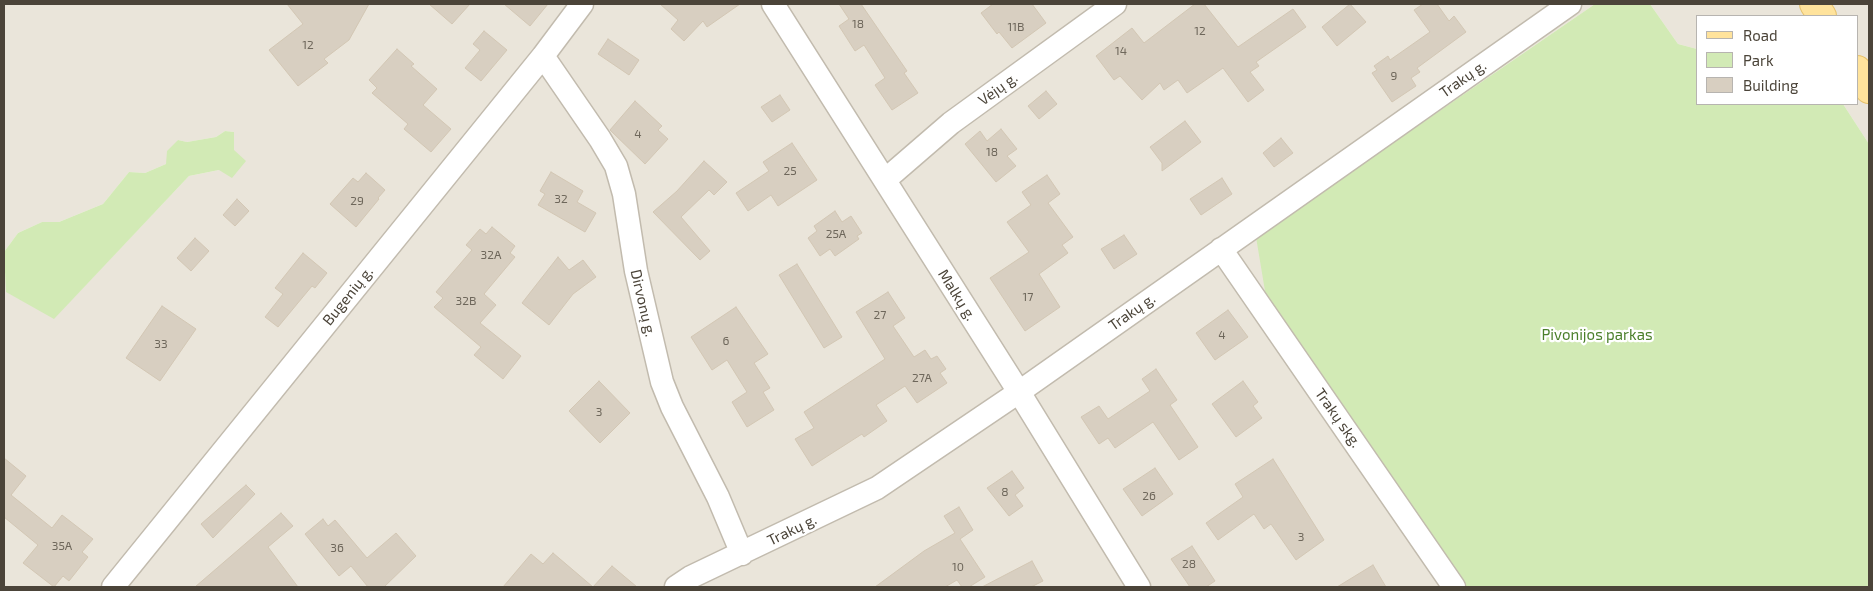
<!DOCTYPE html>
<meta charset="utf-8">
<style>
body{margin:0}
#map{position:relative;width:1873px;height:591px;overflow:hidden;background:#f6f3ec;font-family:"Exo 2",sans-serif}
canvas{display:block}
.frame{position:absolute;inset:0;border:5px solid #4b4439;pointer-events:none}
.legend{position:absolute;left:1696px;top:15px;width:162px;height:90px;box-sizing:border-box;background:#fff;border:1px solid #b7b4b0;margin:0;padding:6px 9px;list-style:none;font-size:15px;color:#4b4439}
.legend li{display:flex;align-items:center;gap:10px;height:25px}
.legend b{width:25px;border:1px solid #b7b4b0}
</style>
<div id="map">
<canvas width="1873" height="591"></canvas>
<div class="frame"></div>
<ul class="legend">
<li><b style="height:6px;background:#ffe39c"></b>Road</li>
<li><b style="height:14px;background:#d2eab5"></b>Park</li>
<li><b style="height:14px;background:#d8cfc1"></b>Building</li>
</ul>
</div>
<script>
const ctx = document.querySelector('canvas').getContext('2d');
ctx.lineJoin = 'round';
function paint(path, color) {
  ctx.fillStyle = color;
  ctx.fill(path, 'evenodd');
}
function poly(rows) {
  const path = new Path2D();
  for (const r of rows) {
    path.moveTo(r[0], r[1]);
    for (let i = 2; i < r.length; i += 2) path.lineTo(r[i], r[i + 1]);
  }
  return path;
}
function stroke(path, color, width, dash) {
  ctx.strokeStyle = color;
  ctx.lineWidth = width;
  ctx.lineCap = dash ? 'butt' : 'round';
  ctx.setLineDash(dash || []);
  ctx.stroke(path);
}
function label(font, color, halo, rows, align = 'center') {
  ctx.font = font + ' "Exo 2",sans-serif';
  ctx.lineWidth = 4.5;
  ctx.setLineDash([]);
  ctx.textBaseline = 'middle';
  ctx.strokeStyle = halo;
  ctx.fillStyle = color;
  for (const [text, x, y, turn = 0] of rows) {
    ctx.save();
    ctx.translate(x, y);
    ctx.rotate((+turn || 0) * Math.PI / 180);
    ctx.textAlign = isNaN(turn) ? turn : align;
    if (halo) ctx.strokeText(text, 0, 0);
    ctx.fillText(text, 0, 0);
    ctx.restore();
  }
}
paint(poly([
 [4,4,1595,4,1256,237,1463,587,4,587,4,262,7,292,54,318,189,176,219,170,234,150,234,132,225,131,216,137,187,142,178,140,166,164,145,173,129,172,103,204,59,222,42,222,18,233,4,252],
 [1650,4,1869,4,1869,144,1843,104,1857,104,1857,16,1697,16,1697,49,1678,44]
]), '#eae5da');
paint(poly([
 [1595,4,1650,4,1678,44,1697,49,1697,104,1843,104,1869,144,1869,587,1463,587,1266,297,1256,237],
 [225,131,234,132,234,150,246,161,232,178,219,170,189,176,54,319,6,292,4,252,18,233,42,222,59,222,103,204,129,172,145,173,166,164,167,151,178,140,187,142,216,137]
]), '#d2eab5');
const building = poly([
 [287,4,369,4,349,40,324,59,328,63,298,86,269,50,303,24,287,4],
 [429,4,470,4,452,24,429,4],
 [504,4,548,4,530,26,504,4],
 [660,4,740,4,707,27,703,21,684,41,671,29,678,20,660,4],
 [839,4,861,4,907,71,904,73,918,93,892,110,875,85,885,78,864,45,855,51,839,26,849,19,839,4],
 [993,4,1032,4,1046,23,1012,48,999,32,997,34,981,13,993,4],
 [1195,4,1204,4,1238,47,1293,9,1306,27,1256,62,1259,66,1250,72,1264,90,1248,102,1223,68,1187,93,1178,80,1164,90,1160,83,1142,100,1120,76,1114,80,1096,56,1132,28,1144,43,1195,4],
 [1350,4,1366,22,1337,46,1322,27,1350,4],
 [1423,4,1437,4,1449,21,1454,16,1466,32,1417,68,1420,72,1411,78,1416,86,1392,102,1372,73,1377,70,1374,66,1388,56,1390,60,1430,32,1414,10,1423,4],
 [484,31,507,50,481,81,465,68,480,50,473,44,484,31],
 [608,39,639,60,629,75,598,54,608,39],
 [397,49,414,64,411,66,437,89,423,105,451,129,431,152,404,129,408,124,372,93,377,88,369,80,397,49],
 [1046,91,1057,104,1039,119,1028,106,1046,91],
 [780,95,790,110,772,122,761,107,780,95],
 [635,101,662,126,658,130,668,139,645,164,610,130,635,101],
 [1185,121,1201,142,1162,171,1162,163,1150,147,1185,121],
 [1001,129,1017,149,1007,156,1016,166,996,182,965,144,980,131,987,141,1001,129],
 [1281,138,1293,153,1274,167,1263,153,1281,138],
 [792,143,817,180,778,206,771,195,748,211,736,193,769,171,763,162,792,143],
 [704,161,727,182,714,195,709,190,681,217,710,251,700,260,653,212,677,191,704,161],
 [551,172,583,191,577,202,596,213,585,232,538,205,545,194,540,191,551,172],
 [366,173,385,190,378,198,379,199,356,227,330,204,353,178,358,182,366,173],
 [1047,175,1060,194,1048,203,1073,237,1062,245,1068,253,1039,274,1060,307,1025,331,990,278,1029,252,1007,222,1031,205,1022,192,1047,175],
 [1222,178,1232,194,1201,215,1190,199,1222,178],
 [237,199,249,211,235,226,223,215,237,199],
 [835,211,842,222,851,216,862,233,857,236,859,239,835,256,830,249,820,256,808,238,817,231,814,226,835,211],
 [492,227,515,246,510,253,515,257,484,294,496,305,480,323,521,356,503,379,474,355,481,347,434,307,443,298,436,292,472,250,466,245,480,229,486,234,492,227],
 [1124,235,1137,254,1114,269,1101,249,1124,235],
 [195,238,209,251,191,271,177,258,195,238],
 [303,253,327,273,315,288,312,286,278,327,265,317,283,294,275,288,303,253],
 [558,257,569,270,583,260,596,277,573,294,549,325,522,303,558,257],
 [797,264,842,337,824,348,779,275,797,264],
 [888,292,905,318,893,326,914,357,925,350,931,359,937,356,946,369,940,373,947,383,917,403,905,386,876,405,887,421,864,437,862,434,812,466,795,439,814,428,804,412,885,359,856,312,888,292],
 [162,306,196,329,160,381,126,358,162,306],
 [736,307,768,354,754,363,770,388,763,392,774,410,747,427,732,402,747,392,727,360,712,370,691,337,736,307],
 [1228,310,1248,337,1215,360,1196,333,1228,310],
 [1156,369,1177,400,1170,405,1198,447,1179,460,1153,422,1115,448,1108,438,1099,444,1081,417,1099,406,1108,419,1150,391,1142,379,1156,369],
 [599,381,630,413,600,443,569,411,599,381],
 [1243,381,1258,402,1253,406,1262,418,1236,437,1212,404,1243,381],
 [4,458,26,476,11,495,52,528,62,515,93,539,82,552,88,557,69,581,63,576,54,587,23,563,38,545,4,517,4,458],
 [1273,459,1324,540,1296,560,1271,524,1264,529,1254,514,1218,540,1206,523,1243,497,1235,484,1273,459],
 [1155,468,1173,494,1142,516,1123,489,1155,468],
 [1012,471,1024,488,1015,495,1023,506,1009,516,987,488,1012,471],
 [246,485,255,494,213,538,201,524,246,485],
 [959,507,973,530,960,539,985,577,969,587,962,587,957,580,945,587,875,587,924,551,955,533,944,516,959,507],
 [281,513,293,526,268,547,298,587,195,587,281,513],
 [323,519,328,526,335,520,367,558,396,533,416,556,384,587,368,587,351,566,339,576,305,534,323,519],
 [1192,546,1215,581,1206,587,1190,587,1171,559,1192,546],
 [553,553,593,587,503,587,531,554,543,564,553,553],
 [1032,561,1043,581,1031,587,982,587,1032,561],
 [1373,565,1386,587,1337,587,1373,565],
 [612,566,637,587,593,587,612,566]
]);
paint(building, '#d8cfc1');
stroke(building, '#d3c7b4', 1);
const minor = poly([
 [773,4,1019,392,1139,587],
 [543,56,600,139,616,166,624,194,636,271,662,382,672,407,718,497,742,554],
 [885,180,951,123,1115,4],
 [1221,249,1454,587],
 [113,587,543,56,582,4],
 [676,587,691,577,877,488,1019,392,1570,4]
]);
const primary = poly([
 [1814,4,1822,16],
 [1857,70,1869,89]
]);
stroke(minor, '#c2bbae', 25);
stroke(primary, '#e6c16a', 30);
stroke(minor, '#fff', 22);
stroke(primary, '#ffe39c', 28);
label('12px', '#6e675b', null, [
 ["18",858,24],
 ["11B",1016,27],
 ["12",1200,31],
 ["12",308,45],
 ["14",1121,51],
 ["9",1394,76],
 ["4",638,134],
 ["18",992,152],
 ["25",790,171],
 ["32",561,199],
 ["29",357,201],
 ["25A",836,234],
 ["32A",491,255],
 ["17",1028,297],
 ["32B",466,301],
 ["27",880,315],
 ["4",1222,335],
 ["6",726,341],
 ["33",161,344],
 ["27A",922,378],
 ["3",599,412],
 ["8",1005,492],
 ["26",1149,496],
 ["3",1301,537],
 ["35A",62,546],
 ["36",337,548],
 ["28",1189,564],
 ["10",958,567]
]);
label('15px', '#4b4439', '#fff', [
 ["Trakų g.",1463,79,-35],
 ["Vėjų g.",998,89,-36],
 ["Malkų g.",957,295,58],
 ["Bugenių g.",348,296,-51],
 ["Dirvonų g.",643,303,77],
 ["Trakų g.",1132,312,-35],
 ["Trakų skg.",1338,418,55],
 ["Trakų g.",792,530,-26]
]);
label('15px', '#4a7f2a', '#fff', [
 ["Pivonijos parkas",1597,335]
]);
</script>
